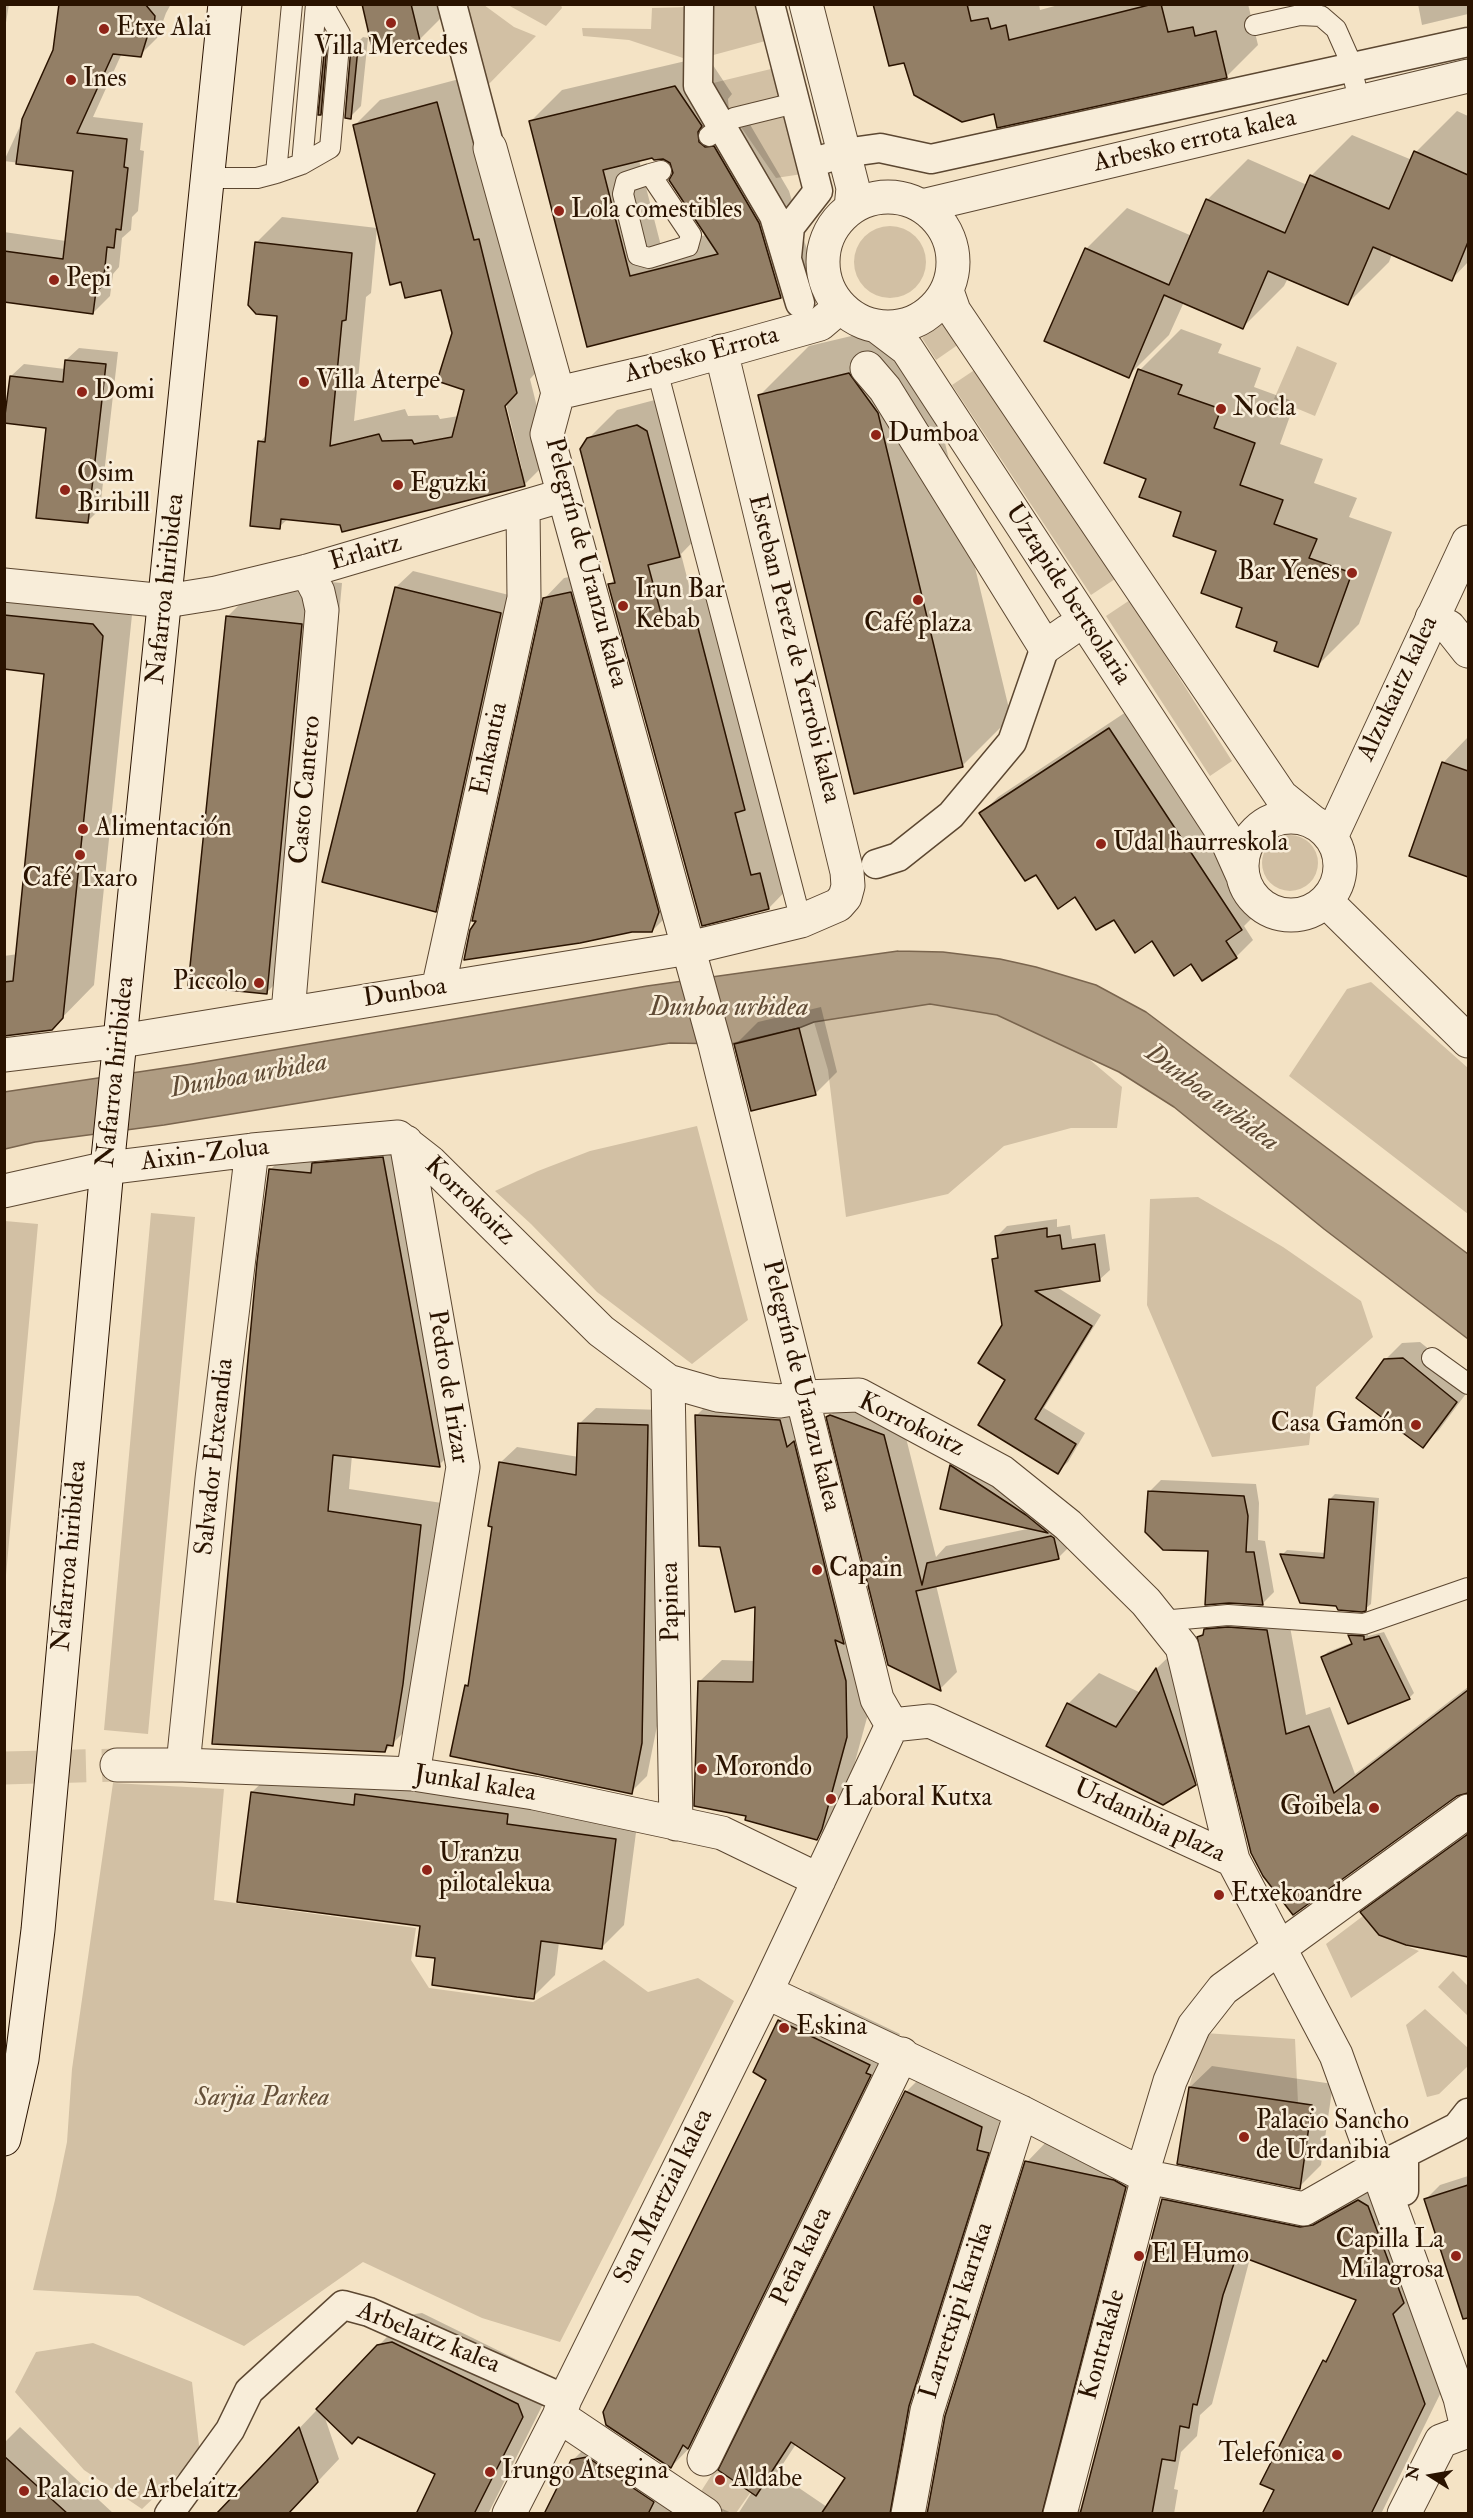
<!DOCTYPE html>
<meta charset="utf-8">
<style>
body{margin:0}
#map{position:relative;width:1473px;height:2518px;overflow:hidden;background:#f4e3c5;font-family:"IM FELL Double Pica",serif}
canvas{display:block}
.frame{position:absolute;inset:0;border:6px solid #2a1300;pointer-events:none}
.north{position:absolute;left:1401px;top:2446px;width:60px;height:60px;-webkit-text-stroke:4px #f8edd9;paint-order:stroke;rotate:281deg;font-size:16px;font-weight:700;line-height:24px;text-align:center;color:#2a1300}
.north::after{content:'';display:block;margin:auto;width:21px;height:27px;background:#2a1300;clip-path:polygon(50% 0,100% 100%,50% 72%,0 100%)}
</style>
<div id="map">
<canvas width="1473" height="2518"></canvas>
<div class="frame"></div>
<div class="north">N</div>
</div>
<script>
const ctx = document.querySelector('canvas').getContext('2d');
ctx.lineJoin = 'round';
function paint(path, color) {
  ctx.fillStyle = color;
  ctx.fill(path, 'evenodd');
}
function poly(rows) {
  const path = new Path2D();
  for (const r of rows) {
    if (r.length === 3) {
      path.moveTo(r[0] + r[2], r[1]);
      path.arc(r[0], r[1], r[2], 0, 2 * Math.PI);
      continue;
    }
    path.moveTo(r[0], r[1]);
    for (let i = 2; i < r.length; i += 2) path.lineTo(r[i], r[i + 1]);
  }
  return path;
}
function stroke(path, color, width, dash) {
  ctx.strokeStyle = color;
  ctx.lineWidth = width;
  ctx.lineCap = dash ? 'butt' : 'round';
  ctx.setLineDash(dash || []);
  ctx.stroke(path);
}
function label(font, color, halo, rows, align = 'center') {
  ctx.font = font + ' "IM FELL Double Pica",serif';
  ctx.lineWidth = 5;
  ctx.setLineDash([]);
  ctx.textBaseline = 'middle';
  ctx.strokeStyle = halo;
  ctx.fillStyle = color;
  for (const [text, x, y, turn = 0] of rows) {
    ctx.save();
    ctx.translate(x, y);
    ctx.rotate((+turn || 0) * Math.PI / 180);
    ctx.textAlign = isNaN(turn) ? turn : align;
    if (halo) ctx.strokeText(text, 0, 0);
    ctx.fillText(text, 0, 0);
    ctx.restore();
  }
}
paint(poly([
 [721,4,759,5,769,40,706,57,708,6],
 [462,5,484,5,514,27,536,36,486,87],
 [508,5,561,5,562,8,546,26],
 [690,7,689,60,629,40,583,36,582,28,651,29,652,8],
 [775,68,781,98,729,110,713,83],
 [787,116,802,174,776,178,741,127],
 [890,262,36],
 [944,320,959,344,936,360,922,338],
 [1297,346,1337,363,1315,416,1274,399],
 [976,369,1115,579,1091,595,952,385],
 [1130,600,1232,761,1210,776,1106,616],
 [1290,863,28],
 [1371,982,1468,1068,1468,1214,1289,1076,1347,989],
 [930,1004,997,1015,1083,1054,1122,1087,1117,1128,1071,1128,1004,1146,948,1194,846,1217,828,1070,814,1022],
 [697,1126,748,1320,692,1364,597,1292,531,1224,495,1191,538,1171,590,1151],
 [1198,1197,1283,1247,1361,1301,1373,1337,1316,1387,1309,1445,1212,1457,1147,1305,1150,1199],
 [151,1213,195,1217,148,1734,104,1730],
 [5,1221,38,1224,5,1586,4,1221],
 [113,1783,224,1789,214,1900,416,1928,411,1960,429,1988,533,2002,604,1960,648,1992,698,1978,734,2001,560,2342,482,2318,363,2262,244,2346,138,2296,33,2290,55,2200,67,2142,72,2069],
 [1363,1916,1379,1935,1419,1951,1351,1998,1326,1944],
 [1453,1971,1468,1986,1468,2016,1438,1987],
 [1425,2009,1468,2048,1468,2066,1439,2094,1427,2097,1406,2025],
 [1204,2033,1295,2039,1298,2103,1189,2087],
 [93,2343,192,2382,200,2454,142,2509,84,2470,15,2392,36,2352],
 [716,2468,750,2493,736,2513,726,2513,698,2496]
]), '#d2c0a4');
const water = poly([
 [898,951,943,952,1000,959,1036,967,1096,985,1146,1012,1468,1254,1468,1339,1324,1229,1174,1107,1119,1072,997,1015,930,1004,814,1022,799,1028,731,1044,670,1043,164,1125,35,1142,5,1149,4,1092,192,1064,647,986,898,951]
]);
paint(water, '#af9c82');
stroke(water, '#7a654e', 1.5);
paint(poly([
 [4,4,9,4,4,35],
 [60,4,171,4,166,13,157,38,140,55,122,53,93,117,143,123,140,150,144,151,138,211,132,217,131,230,122,238,119,267,113,274,110,296,93,313,4,300,4,232,66,241,75,170,4,161,55,50],
 [364,4,440,4,443,16,419,40],
 [875,4,1039,4,1040,10,1062,4,1248,4,1258,45,1227,76,998,126,995,112,905,61],
 [1418,4,1468,4,1468,14,1422,25],
 [337,34,331,103,320,114,326,45],
 [363,37,368,38,361,106,350,117,352,48],
 [707,56,732,94,728,99,729,111,745,116,789,191,812,266,781,297,588,345,531,121,562,90],
 [653,156,671,162,674,174,706,235,661,246,639,160],
 [463,78,542,366,530,379,550,459,524,485,341,523,289,518,279,527,260,442,267,434,279,315,256,243,282,217,377,228,371,293,366,297,354,421,405,409,408,416,438,415,440,419,459,416,466,389,442,288,355,125,380,100],
 [502,399,505,399,522,469,519,469],
 [1457,111,1468,116,1468,262,1451,280,1392,254,1389,262,1348,303,1288,278,1284,286,1243,327,1184,302,1169,335,1128,376,1086,249,1127,208,1192,236,1207,200,1248,159,1307,185,1311,176,1352,135,1412,160,1416,152],
 [898,325,926,364,1011,717,962,766,760,395,809,346],
 [1181,329,1222,344,1218,353,1261,368,1254,387,1295,402,1280,444,1323,459,1314,483,1357,498,1349,517,1392,532,1359,624,1318,665,1279,641,1244,607,1217,550,1183,511,1148,478,1140,370],
 [79,348,118,352,100,509,87,522,47,427,11,376,24,364,65,369,66,360],
 [666,397,707,527,681,554,693,601,724,593,797,879,769,908,703,924,609,585,615,579,588,439,617,410],
 [413,571,517,597,452,893,435,910,396,587],
 [591,573,672,911,652,931,479,921,544,599,564,578],
 [268,576,342,583,308,951,267,992,227,617],
 [4,581,133,605,94,985,52,1028,4,1035,4,956,18,954,46,672,4,668],
 [1126,712,1258,912,1244,926,1253,940,1236,957,1203,979,1191,962,1036,873,981,814,998,797],
 [1468,737,1468,875,1411,855,1443,763],
 [821,1007,837,1072,815,1094,736,1044,758,1022],
 [404,1136,461,1443,439,1465,352,1455,349,1489,442,1503,414,1722,385,1751,213,1742,270,1170,292,1148],
 [1057,1219,1057,1227,1070,1225,1072,1239,1105,1234,1110,1270,1099,1280,1055,1286,1101,1315,1044,1408,1085,1433,1068,1462,1057,1472,1007,1379,1003,1325,994,1259,999,1254,997,1236,1007,1226],
 [1420,1342,1468,1381,1468,1391,1439,1430,1422,1446,1385,1360,1402,1343],
 [718,1394,801,1399,868,1714,843,1806,838,1816,817,1838,747,1815,700,1681,722,1660,755,1661,757,1606,696,1416],
 [845,1400,901,1418,936,1557,946,1546,1032,1528,951,1466,956,1461,1075,1541,1058,1558,936,1585,957,1672,940,1689,828,1418],
 [596,1408,664,1410,657,1726,647,1776,631,1792,466,1686,470,1683,494,1525,501,1462,517,1447,579,1457,580,1423],
 [1161,1480,1256,1484,1259,1503,1258,1540,1265,1541,1274,1592,1262,1604,1210,1549,1149,1492],
 [1335,1494,1379,1498,1371,1604,1365,1609,1282,1555,1287,1550,1326,1553,1330,1499],
 [1226,1609,1287,1610,1306,1715,1330,1707,1355,1774,1468,1687,1468,1781,1452,1798,1293,1913,1227,1751,1195,1783,1068,1704,1099,1673,1141,1693,1157,1668,1188,1638,1222,1741,1225,1741,1199,1637],
 [1355,1630,1368,1631,1368,1636,1384,1632,1414,1693,1409,1698,1322,1657,1328,1652,1353,1642,1350,1635],
 [274,1771,638,1817,624,1925,602,1947,559,1942,555,1975,533,1997,436,1957,422,1924,252,1792],
 [1468,1829,1468,1955,1406,1943,1362,1912,1385,1890],
 [810,1991,900,2034,701,2436,671,2467,768,2079,779,2021],
 [1212,2066,1333,2084,1321,2165,1299,2187,1190,2087],
 [929,2069,1004,2104,998,2127,1010,2130,918,2505,929,2510,1027,2162,1049,2139,1137,2158,1069,2504,1082,2510,1163,2200,1186,2177,1324,2205,1381,2178,1447,2380,1381,2514,1264,2514,1276,2489,1324,2361,1332,2352,1358,2299,1250,2258,1212,2404,1200,2415,1197,2436,1181,2452,1174,2489,1178,2490,1174,2514,738,2514,752,2492,906,2092],
 [796,2444,847,2478,827,2507,777,2473],
 [1468,2176,1468,2307,1459,2302,1426,2199,1440,2185],
 [422,2313,548,2375,552,2386,488,2514,418,2514,437,2473,324,2415,339,2459,287,2514,219,2512,408,2315],
 [20,2427,114,2514,4,2514,4,2443],
 [595,2438,718,2507,734,2514,547,2514,572,2461]
]), '#0003');
const building = poly([
 [59,4,145,4,155,16,154,26,149,31,141,57,113,54,77,133,127,139,124,167,128,168,121,230,116,229,114,248,107,247,103,286,96,291,93,314,4,302,4,251,63,259,73,171,16,164,22,119,53,50,59,4],
 [362,4,411,4,420,41,373,52,362,4],
 [873,4,967,4,971,21,988,18,991,29,1006,25,1009,40,1153,4,1161,4,1168,32,1193,27,1195,36,1216,31,1227,78,997,128,994,114,962,122,914,95,904,63,889,66,873,4],
 [325,44,327,45,321,115,318,115,325,44],
 [351,47,358,48,351,119,345,118,351,47],
 [675,86,702,126,698,132,699,142,705,147,714,146,759,223,781,298,587,347,529,121,675,86],
 [652,158,654,160,663,159,670,163,673,173,669,180,718,254,630,276,603,170,652,158],
 [437,102,474,240,479,239,517,393,505,406,525,486,342,532,340,525,281,519,280,529,250,526,258,441,265,442,277,316,256,314,248,305,255,242,352,253,346,320,342,321,330,446,379,434,382,441,412,440,414,444,452,437,464,390,437,381,452,333,441,290,405,298,401,282,390,285,353,125,437,102],
 [1414,151,1468,175,1468,242,1452,281,1373,247,1348,305,1268,271,1243,329,1164,295,1129,378,1044,341,1085,248,1169,285,1206,199,1285,233,1310,175,1389,209,1414,151],
 [65,360,106,364,88,523,36,518,46,428,4,423,10,376,63,382,65,360],
 [1138,369,1182,385,1178,394,1221,409,1214,428,1255,443,1240,485,1283,500,1274,524,1317,539,1309,558,1352,573,1318,667,1274,651,1277,642,1236,627,1242,608,1201,593,1216,551,1173,536,1181,512,1139,497,1146,479,1104,463,1138,369],
 [849,373,878,413,963,767,854,794,758,395,849,373],
 [637,425,647,431,680,557,648,565,665,628,696,620,745,810,735,813,751,875,760,873,769,909,702,926,608,584,615,583,580,449,587,438,637,425],
 [395,587,501,613,436,912,322,882,395,587],
 [571,592,659,912,652,932,632,932,580,943,464,960,470,930,476,921,472,921,543,598,571,592],
 [4,615,93,624,103,636,63,1018,52,1030,4,1036,4,982,13,981,44,674,4,669,4,615],
 [226,616,302,624,267,994,188,986,226,616],
 [1109,728,1242,930,1226,941,1237,958,1202,981,1191,964,1174,976,1152,941,1135,953,1114,920,1096,930,1075,897,1058,909,1036,875,1025,881,979,813,1109,728],
 [1442,762,1468,771,1468,877,1409,856,1442,762],
 [799,1028,816,1095,751,1111,734,1044,799,1028],
 [383,1157,440,1467,333,1455,328,1511,421,1525,403,1684,393,1746,387,1745,385,1752,212,1744,257,1262,269,1169,311,1173,312,1163,383,1157],
 [1047,1228,1047,1237,1060,1235,1062,1249,1095,1244,1100,1281,1035,1291,1092,1326,1035,1419,1076,1444,1058,1474,978,1425,1005,1380,978,1363,1002,1325,992,1259,998,1258,995,1236,1047,1228],
 [1403,1358,1457,1402,1423,1448,1356,1398,1384,1359,1403,1358],
 [695,1415,780,1420,787,1447,794,1441,844,1644,835,1640,846,1681,847,1737,822,1829,817,1840,745,1820,746,1816,694,1806,698,1681,753,1682,755,1607,735,1612,720,1547,699,1546,695,1415],
 [830,1415,884,1435,922,1585,927,1563,1051,1536,1054,1538,1059,1559,916,1591,941,1691,888,1665,826,1417,830,1415],
 [578,1423,648,1425,642,1743,632,1794,450,1756,465,1685,468,1686,492,1527,488,1526,499,1462,576,1475,578,1423],
 [950,1465,1026,1515,1048,1533,940,1509,950,1465],
 [1148,1491,1244,1496,1248,1516,1246,1552,1254,1552,1263,1605,1229,1603,1205,1605,1208,1551,1163,1550,1145,1532,1148,1491],
 [1329,1499,1374,1502,1366,1611,1362,1612,1338,1610,1336,1606,1300,1603,1280,1554,1324,1558,1329,1499],
 [1228,1627,1267,1630,1286,1734,1309,1726,1334,1793,1468,1690,1468,1793,1457,1796,1293,1915,1263,1876,1251,1853,1197,1637,1203,1635,1204,1629,1228,1627],
 [1348,1635,1364,1636,1364,1640,1379,1636,1410,1699,1348,1724,1321,1657,1352,1644,1348,1635],
 [1156,1668,1196,1785,1163,1805,1046,1746,1067,1703,1116,1727,1156,1668],
 [251,1792,354,1805,355,1794,508,1814,507,1824,616,1839,602,1949,541,1941,534,1999,517,1997,432,1985,435,1958,416,1956,420,1926,237,1902,251,1792],
 [1468,1834,1468,1957,1406,1945,1379,1935,1360,1912,1468,1834],
 [778,2020,870,2065,866,2073,871,2075,688,2449,683,2445,671,2468,606,2425,603,2412,766,2080,753,2072,778,2020],
 [1189,2087,1312,2105,1300,2189,1177,2164,1189,2087],
 [905,2091,982,2127,977,2150,989,2153,909,2406,890,2514,821,2514,845,2478,791,2442,756,2496,718,2470,905,2091],
 [1025,2161,1114,2180,1126,2187,1042,2514,927,2514,945,2416,1025,2161],
 [1468,2185,1468,2318,1463,2319,1424,2199,1468,2185],
 [1162,2199,1300,2227,1313,2225,1358,2200,1368,2206,1404,2303,1393,2314,1425,2404,1371,2514,1262,2514,1274,2490,1260,2484,1323,2360,1326,2362,1356,2300,1237,2255,1223,2295,1197,2405,1193,2404,1189,2428,1180,2426,1175,2461,1162,2459,1152,2514,1080,2514,1162,2199],
 [392,2342,518,2404,523,2417,474,2514,416,2514,435,2474,358,2437,352,2444,316,2409,377,2345,392,2342],
 [299,2427,318,2482,288,2514,216,2514,299,2427],
 [4,2456,68,2514,4,2514,4,2456],
 [587,2457,654,2502,648,2514,544,2514,571,2460,587,2457]
]);
paint(building, '#937f66');
stroke(building, '#2a1300', 1.5);
stroke(poly([
 [4,1768,117,1765]
]), '#d6c4a7', 33, [33, 16]);
const service = poly([
 [1255,25,1300,15,1321,16,1336,29,1348,56,1360,103],
 [709,136,734,118,795,103],
 [302,164,316,4],
 [276,173,292,4],
 [650,174,691,235,688,246,649,258,638,255,623,194,626,182,650,174,661,171],
 [208,178,257,178,276,173,302,164,330,148,340,34,323,4],
 [657,370,801,921],
 [1432,1358,1468,1384],
 [1161,1621,1228,1615,1364,1624,1468,1588]
]);
const pedestrian = poly([
 [452,4,490,148],
 [699,4,698,86,774,216,800,303],
 [770,4,818,191,790,227,787,257],
 [811,163,844,153,880,148,931,159,1468,42],
 [876,864,898,857,951,815,1012,742,1045,647],
 [1404,2155,1404,2191],
 [1376,2168,1457,2127,1468,2113],
 [169,2514,230,2430,249,2391,343,2305,369,2312,565,2399]
]);
const minor = poly([
 [490,148,558,393,547,434,715,1045,877,1699,892,1725],
 [922,206,1468,76],
 [867,368,885,389,1045,647,1068,631],
 [558,393,657,370,820,324,840,307],
 [4,585,166,601,216,593,307,571,564,495],
 [1432,618,1449,627,1468,651],
 [438,989,524,598,523,508],
 [288,1013,322,610,318,592,307,571],
 [4,1055,121,1041,689,948,801,921,838,905,845,897,848,886,847,872,721,351],
 [406,1142,463,1467,413,1774],
 [4,1191,107,1168,252,1150,398,1137,430,1162,601,1331,668,1381,717,1395,780,1401,804,1397,859,1395,1002,1472,1068,1525,1146,1602,1182,1647,1233,1860],
 [668,1381,676,1824],
 [892,1725,930,1721,1233,1860,1336,2055,1460,2398,1468,2432],
 [117,1765,183,1765,413,1774,534,1793,722,1833,819,1880],
 [183,1765,212,1479,252,1150],
 [766,1992,1021,2112,1148,2177,1304,2209,1376,2168],
 [1142,2174,1170,2081,1194,2026,1223,1989,1468,1811],
 [559,2416,705,2514],
 [704,2459,902,2054],
 [509,2514,559,2416,565,2399,766,1992,892,1725],
 [908,2514,927,2411,1021,2112],
 [1060,2514,1148,2177],
 [1404,2514,1441,2441,1468,2431]
]);
const tertiary = poly([
 [806,4,853,188,851,208],
 [888,262,65],
 [947,291,954,311,1281,796,1313,822],
 [878,327,907,349,1225,836,1242,874],
 [1291,866,49],
 [1331,837,1468,542],
 [1326,901,1468,1041]
]);
const secondary = poly([
 [4,2139,22,2059,38,1930,107,1168,225,4]
]);
stroke(service, '#5c4731', 22);
stroke(pedestrian, '#5c4731', 31);
stroke(minor, '#5c4731', 35);
stroke(tertiary, '#5c4731', 35);
stroke(secondary, '#2a1300', 35);
stroke(service, '#f8edd9', 20);
stroke(pedestrian, '#f8edd9', 28);
stroke(minor, '#f8edd9', 33);
stroke(tertiary, '#f8edd9', 33);
stroke(secondary, '#f8edd9', 33);
for (const [x, y, r, color] of [
 [391,23,6,"#8f2418"],
 [104,29,6,"#8f2418"],
 [71,80,6,"#8f2418"],
 [559,211,6,"#8f2418"],
 [54,280,6,"#8f2418"],
 [304,382,6,"#8f2418"],
 [82,392,6,"#8f2418"],
 [1221,409,6,"#8f2418"],
 [876,435,6,"#8f2418"],
 [398,485,6,"#8f2418"],
 [65,490,6,"#8f2418"],
 [1352,573,6,"#8f2418"],
 [918,600,6,"#8f2418"],
 [623,606,6,"#8f2418"],
 [83,829,6,"#8f2418"],
 [1101,844,6,"#8f2418"],
 [80,855,6,"#8f2418"],
 [259,983,6,"#8f2418"],
 [1416,1425,6,"#8f2418"],
 [817,1570,6,"#8f2418"],
 [702,1769,6,"#8f2418"],
 [831,1799,6,"#8f2418"],
 [1374,1808,6,"#8f2418"],
 [427,1870,6,"#8f2418"],
 [1219,1895,6,"#8f2418"],
 [784,2028,6,"#8f2418"],
 [1244,2137,6,"#8f2418"],
 [1139,2256,6,"#8f2418"],
 [1456,2256,6,"#8f2418"],
 [1337,2455,6,"#8f2418"],
 [490,2472,6,"#8f2418"],
 [720,2480,6,"#8f2418"],
 [24,2491,6,"#8f2418"]
]) {
  const dot = new Path2D();
  dot.arc(x, y, r, 0, 2 * Math.PI);
  ctx.fillStyle = color;
  ctx.fill(dot);
  stroke(dot, '#f8edd9', 2);
}
label('26px', '#2a1300', '#f8edd9', [
 ["Etxe Alai",116,29],
 ["Villa Mercedes",391,48,"center"],
 ["Ines",83,80],
 ["Lola comestibles",571,211],
 ["Pepi",66,280],
 ["Villa Aterpe",316,382],
 ["Domi",94,392],
 ["Nocla",1233,409],
 ["Dumboa",888,435],
 ["Osim",77,475],
 ["Biribill",77,505],
 ["Eguzki",410,485],
 ["Bar Yenes",1340,573,"right"],
 ["Irun Bar",635,591],
 ["Kebab",635,621],
 ["Café plaza",918,625,"center"],
 ["Alimentación",95,829],
 ["Udal haurreskola",1113,844],
 ["Café Txaro",80,880,"center"],
 ["Piccolo",247,983,"right"],
 ["Casa Gamón",1404,1425,"right"],
 ["Capain",829,1570],
 ["Morondo",714,1769],
 ["Laboral Kutxa",843,1799],
 ["Goibela",1362,1808,"right"],
 ["Uranzu",439,1855],
 ["pilotalekua",439,1885],
 ["Etxekoandre",1231,1895],
 ["Eskina",796,2028],
 ["Palacio Sancho",1256,2122],
 ["de Urdanibia",1256,2152],
 ["Capilla La",1444,2241,"right"],
 ["Milagrosa",1444,2271,"right"],
 ["El Humo",1151,2256],
 ["Telefonica",1325,2455,"right"],
 ["Irungo Atsegina",502,2472],
 ["Aldabe",732,2480],
 ["Palacio de Arbelaitz",36,2491]
], 'left');
label('26px', '#2a1300', '#f8edd9', [
 ["Arbesko errota kalea",1195,142,-13],
 ["Arbesko Errota",702,356,-15],
 ["Erlaitz",366,554,-16],
 ["Pelegrín de Uranzu kalea",585,563,75],
 ["Nafarroa hiribidea",167,589,-84],
 ["Uztapide bertsolaria",1067,595,57],
 ["Esteban Perez de Yerrobi kalea",793,649,76],
 ["Alzukaitz kalea",1399,689,-65],
 ["Enkantia",491,749,-78],
 ["Casto Cantero",307,790,-85],
 ["Dunboa",405,994,-9],
 ["Nafarroa hiribidea",117,1072,-84],
 ["Aixin-Zolua",205,1156,-7],
 ["Korrokoitz",469,1202,44],
 ["Pelegrín de Uranzu kalea",800,1386,76],
 ["Pedro de Irizar",447,1387,81],
 ["Korrokoitz",911,1426,26],
 ["Salvador Etxeandia",216,1457,-84],
 ["Nafarroa hiribidea",71,1556,-85],
 ["Papinea",672,1602,-91],
 ["Junkal kalea",475,1785,9],
 ["Urdanibia plaza",1149,1822,25],
 ["San Martzial kalea",665,2197,-64],
 ["Peña kalea",803,2257,-64],
 ["Larretxipi karrika",958,2311,-72],
 ["Arbelaitz kalea",428,2339,22],
 ["Kontrakale",1104,2345,-75]
]);
label('italic 26px', '#655039', '#f8edd9', [
 ["Sarjia Parkea",262,2099]
]);
label('italic 27px', '#5f4a34', '#f8edd9', [
 ["Dunboa urbidea",729,1009],
 ["Dunboa urbidea",249,1077,-10],
 ["Dunboa urbidea",1211,1099,37]
]);
</script>
